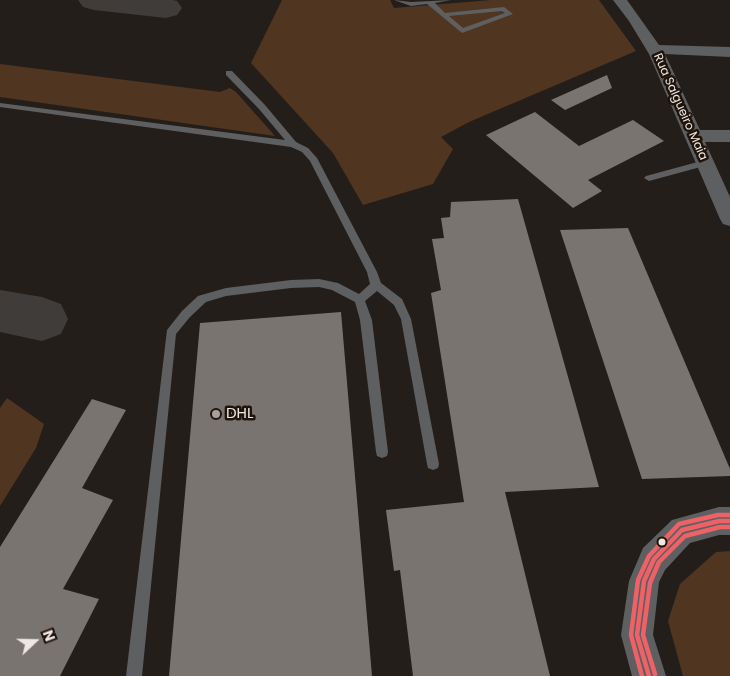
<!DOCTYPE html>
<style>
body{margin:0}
#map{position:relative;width:730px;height:676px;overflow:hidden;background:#241e1a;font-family:Poppins,sans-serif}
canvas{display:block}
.north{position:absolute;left:10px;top:616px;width:50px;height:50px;-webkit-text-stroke:4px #1f140c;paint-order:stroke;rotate:69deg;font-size:14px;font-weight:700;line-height:20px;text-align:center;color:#efe7e1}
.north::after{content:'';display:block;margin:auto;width:18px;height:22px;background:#efe7e1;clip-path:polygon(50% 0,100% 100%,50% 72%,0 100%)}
</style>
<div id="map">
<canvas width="730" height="676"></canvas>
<div class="north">N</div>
</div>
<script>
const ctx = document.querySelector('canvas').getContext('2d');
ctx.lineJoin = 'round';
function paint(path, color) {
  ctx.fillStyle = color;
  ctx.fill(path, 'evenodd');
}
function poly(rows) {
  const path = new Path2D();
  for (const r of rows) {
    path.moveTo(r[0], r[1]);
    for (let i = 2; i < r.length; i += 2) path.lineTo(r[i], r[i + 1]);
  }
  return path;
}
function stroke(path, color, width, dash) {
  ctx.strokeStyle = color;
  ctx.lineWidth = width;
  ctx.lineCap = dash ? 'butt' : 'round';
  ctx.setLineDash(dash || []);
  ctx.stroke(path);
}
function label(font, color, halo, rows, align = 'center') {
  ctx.font = font + ' Poppins,sans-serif';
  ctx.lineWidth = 5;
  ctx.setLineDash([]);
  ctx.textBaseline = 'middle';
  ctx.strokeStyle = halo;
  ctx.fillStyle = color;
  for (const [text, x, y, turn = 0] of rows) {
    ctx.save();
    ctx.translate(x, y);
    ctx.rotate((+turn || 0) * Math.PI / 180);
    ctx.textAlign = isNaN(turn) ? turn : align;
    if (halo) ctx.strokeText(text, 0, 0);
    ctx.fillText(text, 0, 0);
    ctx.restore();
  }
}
paint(poly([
 [282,0,390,0,394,8,491,0,599,0,636,51,469,122,441,137,453,149,433,184,363,205,333,153,251,63],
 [0,64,220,92,230,88,236,92,275,136,0,97],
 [7,398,44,424,36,448,0,506,0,408],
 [730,551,730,676,683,676,668,621,680,584,716,552]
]), '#503521');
paint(poly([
 [78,0,173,0,177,1,182,8,177,15,166,18,94,10,83,7,78,0],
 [0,290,42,297,61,304,68,319,61,334,42,341,0,332,0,290]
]), '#403c3a');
paint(poly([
 [607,75,612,88,565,110,551,100],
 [535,112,579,146,633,120,664,141,588,180,602,191,573,208,486,135],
 [518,199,599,487,505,492,550,676,413,676,400,570,394,571,386,510,464,502,431,293,441,290,432,239,444,238,441,218,450,217,451,202],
 [628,228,730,469,730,476,642,479,560,230],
 [341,312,372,676,169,676,200,323],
 [92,399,126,410,82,488,113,500,63,589,99,599,60,676,0,676,0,547]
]), '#7a7470');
paint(poly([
 [394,0,411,2,451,0,435,3,445,13,504,7,513,14,462,33,427,4,411,6,394,0],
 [502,11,505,13,463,28,449,16,502,11],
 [226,71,232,71,265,105,296,142,308,148,317,158,377,272,381,283,402,299,411,319,439,464,438,468,433,470,428,468,427,464,401,319,394,305,377,291,365,301,372,320,388,452,387,456,382,458,377,456,376,452,360,320,355,302,332,290,319,287,291,288,226,296,206,302,190,317,176,334,142,676,126,676,167,330,182,311,198,296,226,288,291,280,319,279,338,283,359,294,370,284,367,272,310,161,302,152,291,147,0,107,0,103,285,140,259,109,226,75,226,71],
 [705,160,708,161,708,165,649,181,644,178,646,176,705,160]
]), '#5e5f60');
paint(poly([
 [613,0,627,0,659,45,730,47,730,57,665,54,700,130,730,130,730,142,705,142,730,197,730,226,723,224,720,219,649,54,629,21,613,0],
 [719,507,730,507,730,535,719,535,690,543,665,570,659,582,653,635,666,676,632,676,621,635,629,581,643,548,672,520,719,507]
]), '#5e5f60');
stroke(poly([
 [649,676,637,635,644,581,654,559,682,530,719,521,730,521]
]), '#ee6267', 4.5);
stroke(poly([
 [655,674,643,635,650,583,659,562,685,536,720,527,730,527]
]), '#ee6267', 4.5);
stroke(poly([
 [642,676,631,635,638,580,649,556,679,524,718,515,730,515]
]), '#ee6267', 4.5);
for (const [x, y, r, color] of [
 [216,414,5,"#a8a19b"],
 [662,542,4.5,"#efe7e1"]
]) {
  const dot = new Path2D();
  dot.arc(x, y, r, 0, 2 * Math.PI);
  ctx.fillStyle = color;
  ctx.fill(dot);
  stroke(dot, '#1f140c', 2);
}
label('12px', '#efe7e1', '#1f140c', [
 ["Rua Salgueiro Maia",680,107,66]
]);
label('15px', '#efe7e1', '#1f140c', [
 ["DHL",226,414]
], 'left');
</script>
